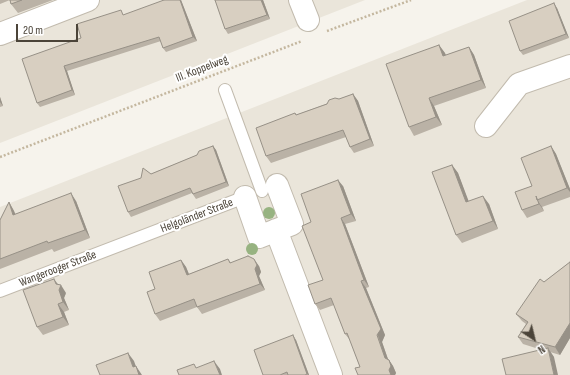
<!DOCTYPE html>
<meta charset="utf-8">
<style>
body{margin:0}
#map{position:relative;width:570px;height:375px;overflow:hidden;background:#f6f3ec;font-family:"Sofia Sans Condensed",sans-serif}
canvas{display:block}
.north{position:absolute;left:514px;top:319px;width:40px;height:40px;-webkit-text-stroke:3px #fff;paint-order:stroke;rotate:145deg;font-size:11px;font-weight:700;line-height:16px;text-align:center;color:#4b4439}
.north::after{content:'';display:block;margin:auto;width:14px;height:18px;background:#4b4439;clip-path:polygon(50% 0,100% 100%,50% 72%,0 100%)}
.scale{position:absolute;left:16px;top:24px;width:62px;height:18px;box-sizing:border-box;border:2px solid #4b4439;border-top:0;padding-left:5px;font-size:12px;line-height:14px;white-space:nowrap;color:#4b4439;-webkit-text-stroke:3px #fff;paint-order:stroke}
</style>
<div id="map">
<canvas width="570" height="375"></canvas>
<div class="north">N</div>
<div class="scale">20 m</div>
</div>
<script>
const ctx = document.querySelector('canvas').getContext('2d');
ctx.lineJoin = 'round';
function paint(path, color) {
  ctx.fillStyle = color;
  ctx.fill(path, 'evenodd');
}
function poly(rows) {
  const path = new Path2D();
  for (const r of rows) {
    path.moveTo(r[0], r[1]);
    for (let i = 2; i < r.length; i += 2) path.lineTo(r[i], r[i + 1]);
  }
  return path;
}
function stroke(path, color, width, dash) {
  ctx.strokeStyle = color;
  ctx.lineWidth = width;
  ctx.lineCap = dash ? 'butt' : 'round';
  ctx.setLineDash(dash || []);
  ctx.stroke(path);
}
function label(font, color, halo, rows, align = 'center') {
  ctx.font = font + ' "Sofia Sans Condensed",sans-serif';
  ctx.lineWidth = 4;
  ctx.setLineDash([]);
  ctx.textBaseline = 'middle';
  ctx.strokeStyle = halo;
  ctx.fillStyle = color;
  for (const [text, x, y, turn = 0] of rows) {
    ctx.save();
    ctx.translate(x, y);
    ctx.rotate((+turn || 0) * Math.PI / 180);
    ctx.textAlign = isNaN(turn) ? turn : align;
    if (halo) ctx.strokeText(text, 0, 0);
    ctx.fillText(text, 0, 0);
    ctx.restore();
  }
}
paint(poly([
 [0,0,365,0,0,143],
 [527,0,570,0,570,375,0,375,0,207]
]), '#eae5da');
const lane = poly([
 [225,90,262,191],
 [0,291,245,197]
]);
const street = poly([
 [300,0,308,20],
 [0,34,88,0],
 [486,126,519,84,570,66],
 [245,197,259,237,292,224,277,185],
 [276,230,331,375]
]);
stroke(lane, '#c2bbae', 14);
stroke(street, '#c2bbae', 24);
stroke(poly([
 [327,31,411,0],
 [0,157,302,41]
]), '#c4b79f', 2.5, [2, 2]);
stroke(lane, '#fff', 12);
stroke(street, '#fff', 22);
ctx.fillStyle = '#97b381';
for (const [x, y] of [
 [269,213],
 [252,249]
]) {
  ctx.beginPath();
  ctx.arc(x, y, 6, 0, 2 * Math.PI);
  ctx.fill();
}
paint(poly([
 [0,0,53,0,18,13,11,4,10,0,0,4],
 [181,0,197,41,166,52,163,48,161,41,67,71,75,95,40,107,37,103,81,38,124,15],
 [215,0,263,0,270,19,228,34,225,29],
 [557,8,569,38,523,55,520,51],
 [439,45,446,55,469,47,474,55,486,88,434,106,442,125,414,136,409,127],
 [353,94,358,101,374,146,354,153,350,147,346,137,271,163,266,156,295,113,296,115],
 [0,97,3,106,0,107],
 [213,146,216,150,229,186,196,199,192,193,131,217,128,212,151,174,197,155],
 [551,146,556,154,570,189,570,197,542,207,544,211,527,218,522,210,532,186],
 [452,165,458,173,468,201,489,204,498,229,462,243,456,235],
 [343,186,356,221,345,224,369,287,366,288,385,335,382,342,388,359,389,360,393,366,396,373,395,375,358,375,360,367,350,340,345,334,334,305,320,310,315,304,323,280,311,222],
 [76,201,90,238,54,252,52,249,0,269,0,220,9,202,14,211,15,214],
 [228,259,231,263,259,266,261,272,259,276,265,290,202,314,197,307,160,321,155,314,155,289,181,260,186,267,189,274],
 [570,262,570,338,560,355,550,352,554,357,542,350,523,344,518,337,526,324,522,321,516,314,544,282],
 [66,293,64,298,69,310,64,312,69,325,43,335,37,327],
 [296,340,309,375,263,375]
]), '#bab2a6');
paint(poly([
 [180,0,181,0,197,41,193,37],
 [261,0,263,0,270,19,267,15],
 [554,3,557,8,569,38,566,34],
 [439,45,445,53,449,64,443,56],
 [469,47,474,55,486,88,481,80],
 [64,66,67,71,75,95,72,90],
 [353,94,358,101,374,146,370,139],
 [0,97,3,106,0,102],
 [429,98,434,106,442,125,436,117],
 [213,146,216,150,229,186,226,182],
 [551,146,556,154,570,189,570,192,567,188],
 [452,165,458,173,472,210,466,202],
 [338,180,343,186,356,221,351,214],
 [71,193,76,201,90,238,85,230],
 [483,196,489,204,498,229,493,221],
 [537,200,542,207,544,211,539,204],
 [9,202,14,211,19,223,13,215],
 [341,218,345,224,369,287,364,280],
 [254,259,259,266,261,272,259,276,265,290,260,284,255,269],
 [181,260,186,267,192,282,187,275],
 [54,279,60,287,61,285,66,293,64,298,69,310,63,302],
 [361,281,366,288,385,335,382,342,390,365,385,358],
 [58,304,64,312,69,325,63,317],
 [570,323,570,338,560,355,555,347],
 [293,335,296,340,309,375,308,375,307,374],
 [548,348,554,357,558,375,554,375],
 [128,353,134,361,139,375,133,367],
 [389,360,393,366,396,373,395,375,391,375,389,370],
 [214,361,220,369,222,375,220,375],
 [136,366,142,375,139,375]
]), '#979187');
const building = poly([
 [10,0,22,0,11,4,10,0],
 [164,0,180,0,193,37,163,48,159,37,64,66,72,90,37,103,22,59,81,38,77,24,121,10,123,15,164,0],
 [215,0,261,0,267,15,225,29,215,0],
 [554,3,566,34,520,51,509,21,554,3],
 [439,45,443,56,469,47,481,80,429,98,436,117,409,127,386,64,439,45],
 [353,94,370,139,350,147,343,130,266,156,256,128,295,113,296,115,327,104,329,100,335,98,339,99,353,94],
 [213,146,226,182,193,194,190,188,128,212,118,186,141,178,143,168,151,174,197,155,199,151,213,146],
 [551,146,567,188,537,200,536,196,539,204,522,210,515,192,532,186,521,158,551,146],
 [452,165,466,202,483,196,493,221,456,235,432,172,452,165],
 [338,180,351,214,341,218,364,280,361,281,381,329,377,335,385,358,389,360,391,366,389,370,391,375,358,375,355,368,360,367,347,333,345,334,331,298,315,304,308,285,323,280,302,226,311,222,301,194,338,180],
 [71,193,85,230,48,243,47,241,0,259,0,220,9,202,13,215,71,193],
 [248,256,254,259,257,265,255,269,260,284,197,307,194,299,155,314,147,292,155,289,149,272,181,260,187,275,228,259,230,263,248,256],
 [570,262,570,323,555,347,518,337,528,322,516,314,540,279,544,282,570,262],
 [54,279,56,284,61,285,59,290,63,302,58,304,63,317,37,327,23,290,54,279],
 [293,335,307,374,305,375,288,375,287,372,280,375,263,375,254,350,293,335],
 [548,348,554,375,506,375,502,359,548,348],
 [128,353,133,367,136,366,139,375,100,375,96,365,128,353],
 [214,361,220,375,179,375,177,370,194,364,196,368,214,361]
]);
paint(building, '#d8cfc1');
stroke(building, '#979187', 1);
label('12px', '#4b4439', '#fff', [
 ["III. Koppelweg",202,69,-21],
 ["Helgoländer Straße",197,216,-21],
 ["Wangerooger Straße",58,269,-21]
]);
</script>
